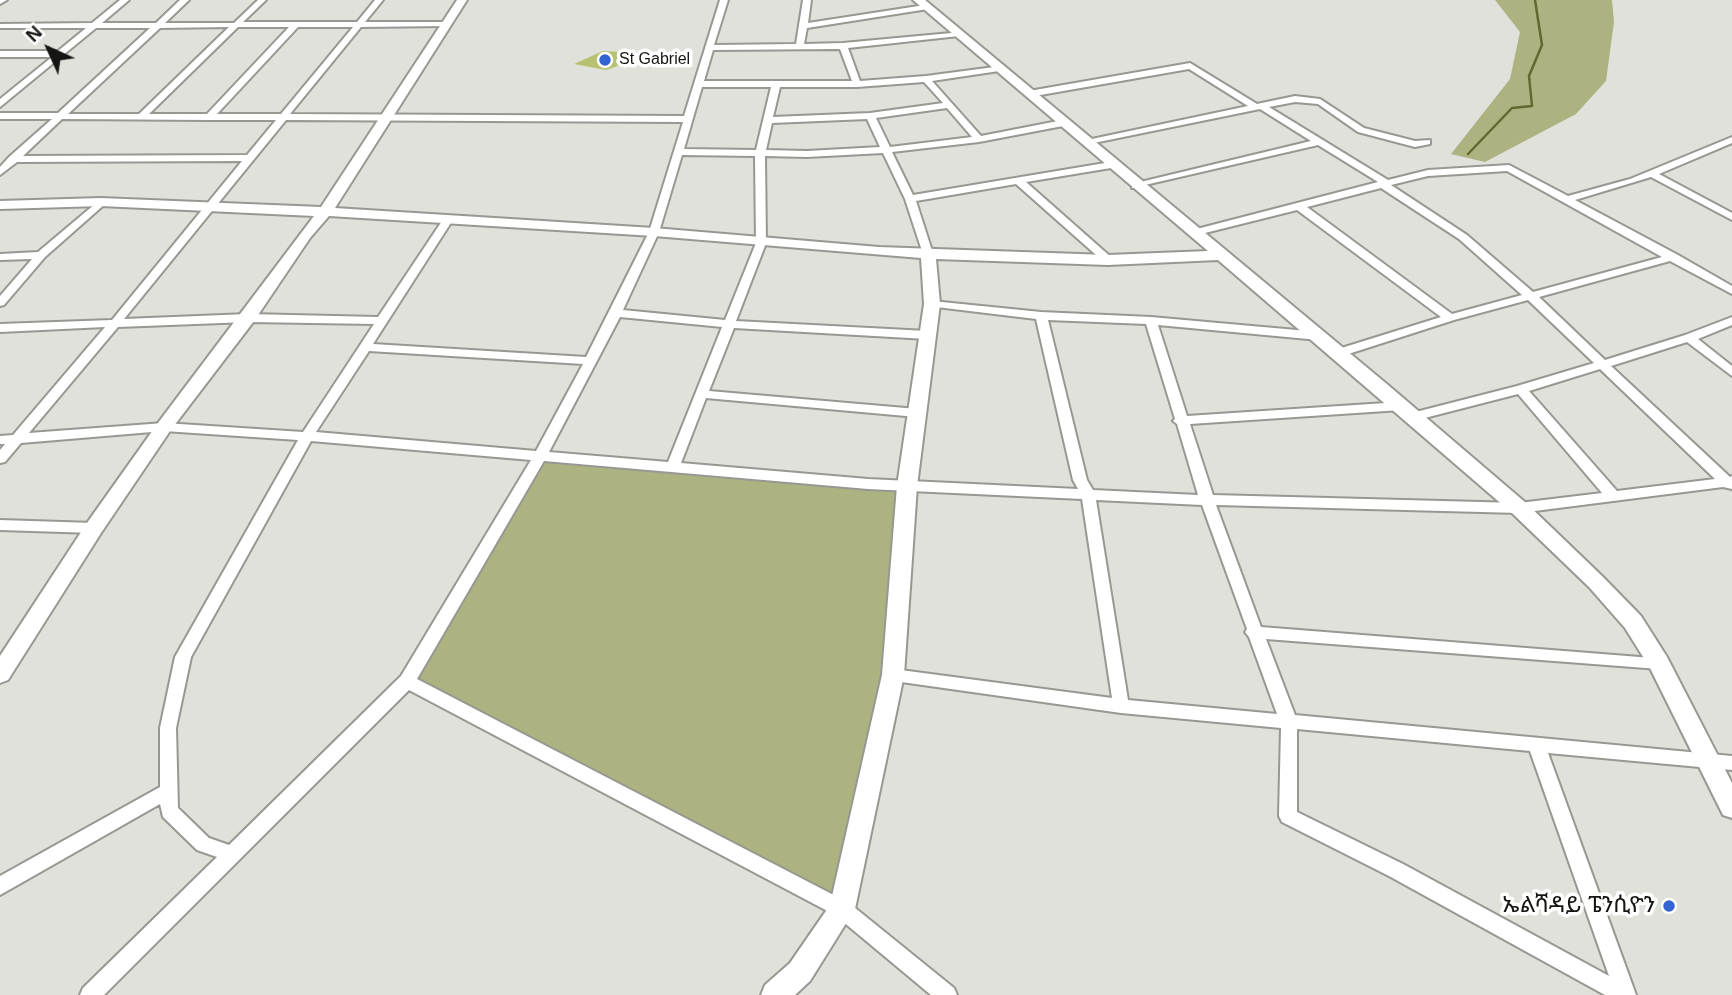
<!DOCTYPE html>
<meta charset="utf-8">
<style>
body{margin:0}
#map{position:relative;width:1732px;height:995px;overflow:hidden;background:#e0e1db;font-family:Helvetica,sans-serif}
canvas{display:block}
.north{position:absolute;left:14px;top:14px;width:70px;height:70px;-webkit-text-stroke:5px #fffffe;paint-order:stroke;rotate:315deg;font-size:19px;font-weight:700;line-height:28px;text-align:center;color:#151513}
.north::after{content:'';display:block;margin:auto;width:24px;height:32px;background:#151513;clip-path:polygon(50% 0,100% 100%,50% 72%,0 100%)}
</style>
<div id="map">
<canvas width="1732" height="995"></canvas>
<div class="north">N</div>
</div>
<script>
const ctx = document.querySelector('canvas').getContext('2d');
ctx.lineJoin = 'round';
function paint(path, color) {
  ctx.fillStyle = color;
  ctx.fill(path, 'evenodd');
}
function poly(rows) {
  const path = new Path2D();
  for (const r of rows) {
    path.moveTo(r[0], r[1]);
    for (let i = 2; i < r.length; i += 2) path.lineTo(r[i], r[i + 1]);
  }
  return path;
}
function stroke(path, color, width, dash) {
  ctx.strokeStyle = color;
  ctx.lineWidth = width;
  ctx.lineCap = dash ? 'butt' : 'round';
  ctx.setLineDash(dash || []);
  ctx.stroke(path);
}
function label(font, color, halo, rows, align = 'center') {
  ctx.font = font + ' Helvetica,"Noto Sans Ethiopic",sans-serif';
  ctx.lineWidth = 7;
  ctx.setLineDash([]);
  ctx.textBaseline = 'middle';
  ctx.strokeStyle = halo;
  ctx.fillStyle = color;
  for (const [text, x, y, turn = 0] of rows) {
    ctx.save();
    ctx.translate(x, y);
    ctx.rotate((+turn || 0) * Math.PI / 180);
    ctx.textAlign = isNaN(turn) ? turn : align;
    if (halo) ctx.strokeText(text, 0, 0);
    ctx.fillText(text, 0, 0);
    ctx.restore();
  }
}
paint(poly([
 [1495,0,1612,0,1614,22,1606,81,1576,114,1485,162,1451,154,1510,79,1520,32],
 [543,456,910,484,893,683,836,908,409,682]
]), '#adb380');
stroke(poly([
 [1468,154,1512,108,1532,106,1529,76,1542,45,1535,0]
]), '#636830', 2.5);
paint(poly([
 [603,51,621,52,635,60,606,70,574,64]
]), '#b8c071');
const street = poly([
 [0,0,7,0,0,4,0,0],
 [120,0,129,0,102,23,156,23,180,0,189,0,165,23,234,23,258,0,266,0,243,22,357,22,375,0,383,0,365,22,447,22,451,24,447,26,361,27,290,114,684,116,720,0,728,0,714,45,796,44,803,0,811,0,808,23,925,5,928,5,928,9,807,28,804,44,843,43,962,32,962,36,959,36,848,48,860,81,926,76,1002,66,1003,68,999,71,932,81,981,136,1063,120,1068,123,1063,126,979,142,892,152,913,195,1111,162,1116,165,1111,168,1026,182,1112,258,1112,262,1108,263,1104,262,1016,184,916,201,933,254,928,257,923,254,905,199,883,153,807,157,765,156,766,243,736,321,927,331,933,335,927,339,734,328,709,391,917,409,923,413,917,417,706,398,681,463,868,479,1078,489,1073,480,1036,319,928,306,926,304,932,301,1041,312,1151,317,1319,332,1325,336,1319,340,1158,325,1187,416,1401,402,1407,406,1401,410,1190,424,1213,495,1519,503,1602,493,1518,394,1413,421,1407,417,1408,414,1517,386,1594,363,1528,300,1454,320,1339,357,1333,353,1335,350,1441,317,1297,210,1193,236,1188,233,1189,231,1378,182,1318,145,1132,188,1132,184,1311,141,1260,109,1084,145,1082,143,1087,140,1248,106,1189,69,1029,97,1025,94,1029,91,1190,63,1257,104,1295,96,1320,99,1364,128,1415,141,1430,140,1430,144,1415,147,1358,132,1318,104,1295,102,1269,107,1388,180,1428,170,1509,165,1568,196,1630,179,1732,137,1732,143,1659,174,1732,213,1732,220,1651,177,1575,200,1678,255,1732,286,1732,294,1670,261,1539,297,1605,360,1685,335,1732,317,1732,325,1698,339,1732,366,1732,376,1687,342,1611,366,1730,477,1732,476,1732,489,1723,487,1519,513,1216,505,1261,627,1665,659,1667,663,1665,667,1659,669,1266,639,1295,715,1732,756,1732,770,1548,753,1636,995,1605,995,1389,876,1282,822,1279,816,1281,728,1121,713,887,680,885,675,887,670,893,669,1112,698,1082,499,868,489,544,461,417,679,849,903,954,988,957,995,931,995,835,915,409,690,104,995,80,995,83,988,217,857,197,850,163,817,160,804,0,895,0,876,160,787,160,728,175,657,298,440,164,431,21,443,5,462,0,463,0,450,5,444,0,444,0,436,13,435,105,327,0,332,0,324,112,320,242,161,17,162,0,175,0,167,9,157,52,119,0,119,0,113,58,113,150,28,96,28,0,107,0,99,52,57,0,57,0,51,58,51,86,28,0,28,0,24,92,23,120,0],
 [229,27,139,114,68,114,160,28,229,27],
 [238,27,289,27,207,114,149,114,238,27],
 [298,27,353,27,281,114,217,114,298,27],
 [840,49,852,81,704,81,713,50,840,49],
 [924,82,943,103,870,113,773,117,780,87,857,87,924,82],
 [702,87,771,87,756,150,684,149,702,87],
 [947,108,972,137,890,147,876,118,947,108],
 [62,119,209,120,276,120,247,155,23,156,62,119],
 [867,119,880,147,807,151,766,150,772,123,867,119],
 [286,120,683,122,649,232,586,357,373,344,452,221,447,218,442,221,378,317,248,314,124,319,286,120],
 [682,155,755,156,756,243,725,320,623,310,659,232,682,155],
 [1507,171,1662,257,1533,292,1467,235,1391,185,1428,176,1507,171],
 [1381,188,1459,239,1522,295,1452,314,1307,207,1381,188],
 [620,317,722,327,668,462,549,452,620,317],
 [1048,320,1146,324,1175,419,1173,421,1177,424,1198,495,1093,490,1087,480,1048,320],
 [248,322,374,324,303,432,164,423,29,433,118,327,248,322],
 [369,351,583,364,536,451,316,432,369,351],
 [1600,369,1715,479,1617,491,1529,391,1600,369],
 [311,441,531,460,401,676,229,845,209,838,178,808,176,728,191,657,311,441],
 [1096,500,1202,505,1247,629,1245,632,1249,637,1277,714,1128,700,1096,500],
 [1297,729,1530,751,1609,976,1403,864,1297,812,1297,729],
 [101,199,105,200,105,204,45,257,4,305,0,306,0,296,32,259,0,260,0,254,38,252,101,199],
 [0,520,94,523,101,528,94,533,0,530,0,520]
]);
const secondary = poly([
 [457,0,467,0,335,208,654,228,879,247,1108,255,1208,251,913,0,925,0,1388,385,1526,503,1603,577,1641,616,1667,657,1732,783,1732,818,1723,815,1650,668,1625,628,1589,587,1512,513,1218,260,1108,265,936,259,940,304,917,486,904,675,855,909,810,981,795,995,761,995,765,985,790,963,830,905,882,675,897,486,924,304,921,258,654,236,329,216,310,238,254,321,170,431,101,533,8,680,0,683,0,656,87,523,158,423,314,216,101,206,0,209,0,201,101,198,321,207,457,0]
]);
stroke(street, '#979892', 4);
stroke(secondary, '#979892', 4);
paint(street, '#fff');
paint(secondary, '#fff');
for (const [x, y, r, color] of [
 [605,60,7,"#3463d2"],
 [1669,906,7,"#3463d2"]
]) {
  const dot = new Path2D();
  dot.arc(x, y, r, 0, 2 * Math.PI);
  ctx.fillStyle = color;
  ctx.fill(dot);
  stroke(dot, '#fffffe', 2.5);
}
label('16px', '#151513', '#fffffe', [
 ["St Gabriel",619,60]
], 'left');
label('23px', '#151513', '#fffffe', [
 ["ኤልሻዳይ ፔንሲዮን",1655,906]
], 'right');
</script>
